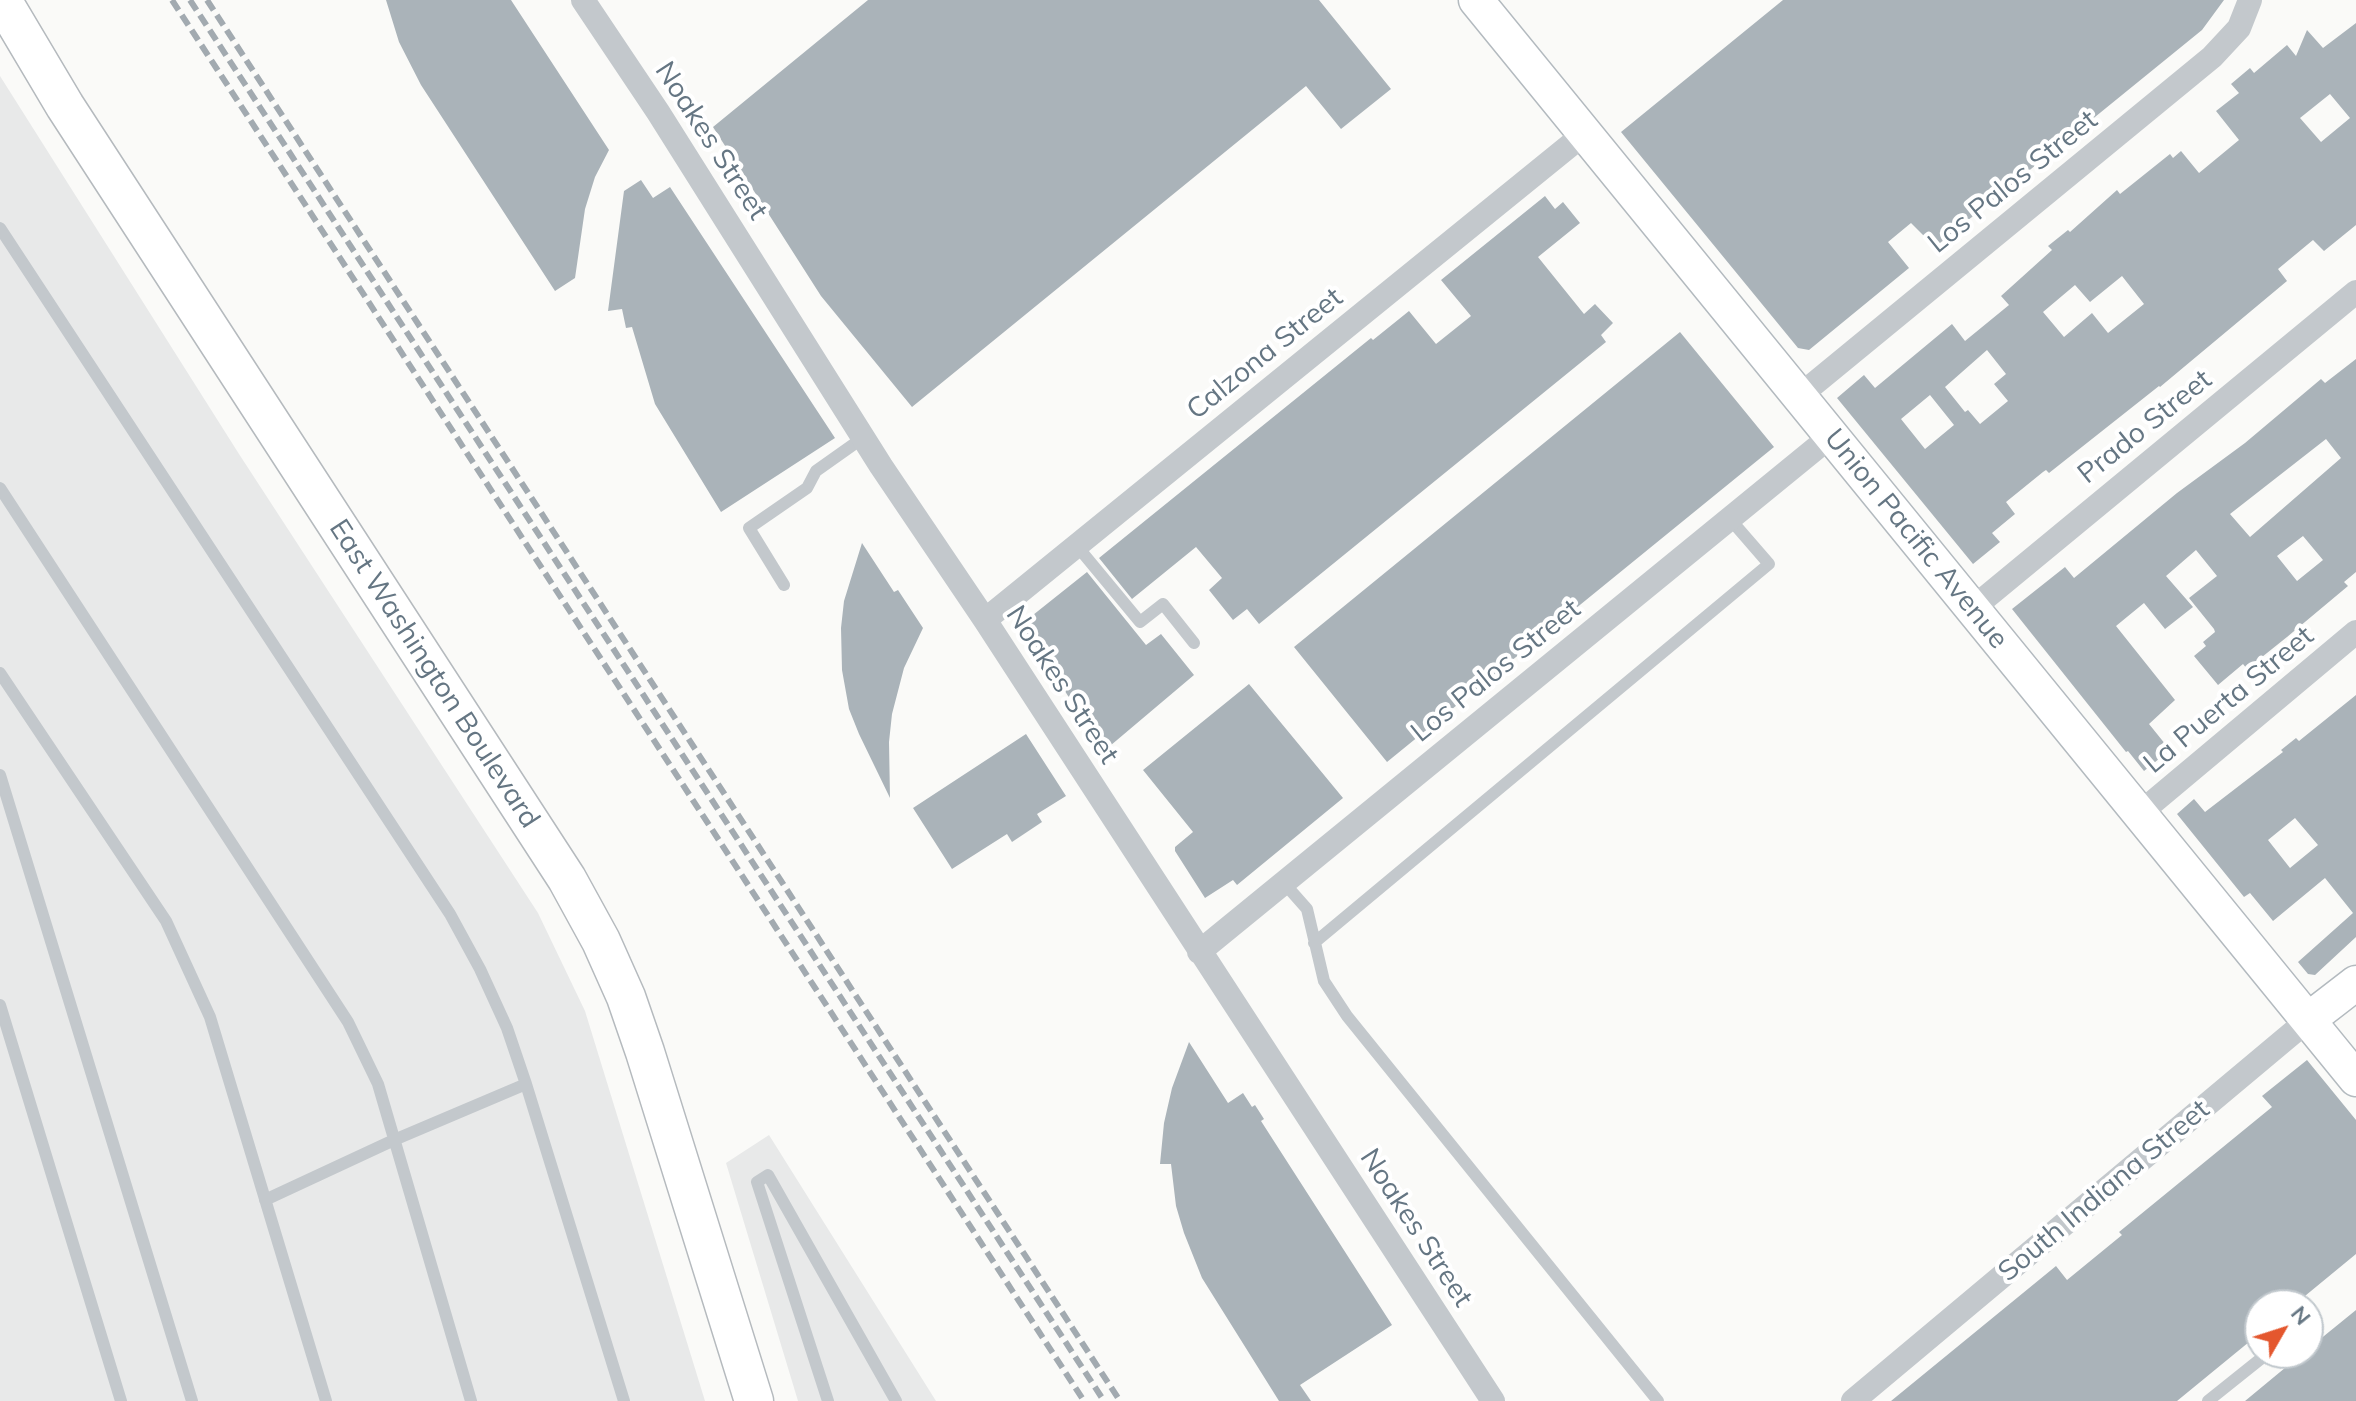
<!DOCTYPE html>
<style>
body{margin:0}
#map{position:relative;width:2356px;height:1401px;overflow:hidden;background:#fafaf8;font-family:Mulish,sans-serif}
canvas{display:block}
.north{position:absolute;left:2244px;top:1289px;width:80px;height:80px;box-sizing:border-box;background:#fff;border:2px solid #c1c8cd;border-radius:50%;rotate:51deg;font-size:22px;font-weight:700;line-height:32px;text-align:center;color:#657683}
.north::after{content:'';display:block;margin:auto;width:28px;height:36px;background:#e4572e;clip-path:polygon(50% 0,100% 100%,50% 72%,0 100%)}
</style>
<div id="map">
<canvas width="2356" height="1401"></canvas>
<div class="north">N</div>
</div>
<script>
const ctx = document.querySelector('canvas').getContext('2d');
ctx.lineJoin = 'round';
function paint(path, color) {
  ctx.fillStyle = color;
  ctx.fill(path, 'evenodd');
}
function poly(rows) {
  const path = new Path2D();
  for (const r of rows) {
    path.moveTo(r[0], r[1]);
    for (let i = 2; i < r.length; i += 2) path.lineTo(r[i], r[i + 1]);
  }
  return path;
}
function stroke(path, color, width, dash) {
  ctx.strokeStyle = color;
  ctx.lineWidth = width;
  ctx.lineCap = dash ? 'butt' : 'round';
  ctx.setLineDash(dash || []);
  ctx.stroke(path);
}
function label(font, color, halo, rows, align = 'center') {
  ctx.font = font + ' Mulish,sans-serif';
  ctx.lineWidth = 8;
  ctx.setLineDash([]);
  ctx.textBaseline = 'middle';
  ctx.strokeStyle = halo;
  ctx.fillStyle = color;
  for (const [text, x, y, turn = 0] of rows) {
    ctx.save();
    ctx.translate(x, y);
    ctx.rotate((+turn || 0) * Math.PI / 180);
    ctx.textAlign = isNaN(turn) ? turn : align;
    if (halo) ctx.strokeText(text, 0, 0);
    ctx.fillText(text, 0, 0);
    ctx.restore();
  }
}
paint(poly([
 [0,76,239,454,538,913,585,1011,705,1401,0,1401],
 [769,1135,936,1401,798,1401,726,1163]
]), '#e8e9e9');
paint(poly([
 [386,0,511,0,609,150,595,177,585,209,575,278,555,291,421,85,399,42],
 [868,0,1319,0,1391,89,1341,129,1306,86,912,407,821,296,713,127],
 [1783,0,2224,0,2202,30,1935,247,1911,223,1888,242,1909,268,1809,350,1798,348,1621,132],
 [2356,23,2356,225,2324,251,2313,240,2278,269,2287,281,2160,387,2159,386,2049,473,2046,470,2043,472,2006,502,2015,514,1992,533,2000,542,1973,564,1837,398,1864,375,1875,388,1952,324,1965,341,2009,305,2001,296,2052,250,2048,246,2068,230,2070,232,2117,190,2120,194,2170,154,2173,158,2181,151,2199,173,2239,140,2216,111,2239,93,2231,84,2250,68,2254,73,2287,45,2296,56,2307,30,2323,48],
 [2330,94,2350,118,2321,142,2300,118],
 [2122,276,2144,304,2108,333,2092,313,2064,337,2043,312,2075,285,2090,302],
 [1987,350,2006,374,1994,384,2008,401,1980,424,1968,410,1965,412,1945,387],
 [1930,395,1954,425,1925,449,1901,419],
 [641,180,653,198,670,187,835,438,721,512,655,404,632,327,626,328,622,309,608,311,624,191],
 [1545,196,1555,209,1563,202,1580,223,1538,257,1584,314,1595,304,1613,323,1601,335,1606,342,1259,624,1247,609,1233,620,1209,590,1222,578,1196,547,1132,599,1099,558,1371,338,1373,340,1409,311,1436,344,1471,316,1441,280],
 [1680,332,1774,447,1387,762,1294,647],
 [2356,359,2356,572,2344,582,2348,586,2287,637,2247,669,2243,664,2218,685,2194,656,2206,646,2203,642,2215,632,2214,629,2189,598,2217,576,2196,550,2166,576,2193,607,2165,629,2144,603,2116,626,2175,700,2149,724,2170,750,2144,771,2128,751,2126,752,2012,609,2065,567,2074,578,2177,493,2245,443,2321,379,2325,383],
 [2326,439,2341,458,2250,537,2230,514],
 [2303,536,2323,560,2297,581,2277,556],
 [862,543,894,592,898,590,923,628,904,668,892,714,889,742,890,798,859,734,849,709,842,670,841,628,844,601],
 [1087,572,1146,645,1161,634,1194,675,1104,751,1025,630,1028,619],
 [1249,684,1343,798,1237,885,1233,880,1205,898,1175,851,1175,847,1193,832,1143,770],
 [2356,695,2356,937,2315,975,2308,974,2298,962,2353,913,2325,878,2273,921,2250,893,2244,897,2177,814,2194,799,2205,812,2283,752,2281,750,2296,738,2299,741],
 [2295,818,2318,845,2290,868,2268,840],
 [1026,734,1066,796,1037,814,1042,822,1012,842,1007,834,952,869,913,808],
 [1189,1042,1228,1103,1243,1093,1252,1107,1255,1105,1264,1119,1261,1121,1392,1325,1300,1385,1311,1401,1279,1401,1202,1278,1184,1233,1176,1206,1171,1164,1160,1164,1164,1123,1172,1088],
 [2307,1060,2356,1120,2356,1254,2294,1305,2260,1305,2260,1333,2177,1401,1891,1401,2056,1266,2067,1280,2122,1235,2119,1232,2272,1107,2262,1096],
 [2356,1310,2356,1401,2245,1401,2303,1353,2308,1353,2308,1349]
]), '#aab3b9');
const secondary = poly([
 [1476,0,2356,1079],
 [2308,1020,2356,983]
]);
const primary = poly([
 [2,0,65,106,567,879,601,941,626,997,645,1052,754,1401]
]);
stroke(secondary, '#b3babf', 37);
stroke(primary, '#b5babe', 41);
stroke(poly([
 [0,228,450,914,480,969,507,1028,526,1084,624,1401],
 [0,488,348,1022,378,1084,471,1401],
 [1077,546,1140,622,1163,604,1194,643],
 [784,585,749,528,807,488,816,471,864,437],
 [0,673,166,921,210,1017,326,1401],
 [0,775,192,1401],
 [1284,883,1307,909,1324,981,1347,1016,1658,1401],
 [1314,943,1769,564,1730,519],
 [0,1005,121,1401],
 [265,1200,394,1140,526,1084],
 [828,1401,757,1182,768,1175,896,1401],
 [2208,1401,2268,1353]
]), '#c3c8cc', 12);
stroke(poly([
 [583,0,658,112,881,466,985,620,1493,1401],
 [1798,397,2212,57,2239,28,2250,0],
 [1973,608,2356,292],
 [985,620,1584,134],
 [2140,813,2356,632],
 [1199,952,1831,436],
 [1853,1401,2308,1020]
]), '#c3c8cc', 24);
stroke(secondary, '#fff', 34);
stroke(primary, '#fff', 38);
stroke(poly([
 [172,0,1084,1401],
 [190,0,1104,1401],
 [207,0,1120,1401]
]), '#a2aab0', 6, [12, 6]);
label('28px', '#657683', '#fff', [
 ["Noakes Street",711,141,57],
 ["Los Palos Street",2013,182,-39],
 ["Calzona Street",1265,354,-39],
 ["Prado Street",2145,427,-39],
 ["Union Pacific Avenue",1916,539,51],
 ["Los Palos Street",1496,671,-39],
 ["East Washington Boulevard",434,674,57],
 ["Noakes Street",1062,685,57],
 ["La Puerta Street",2229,700,-40],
 ["South Indiana Street",2104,1191,-40],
 ["Noakes Street",1416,1228,57]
]);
</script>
